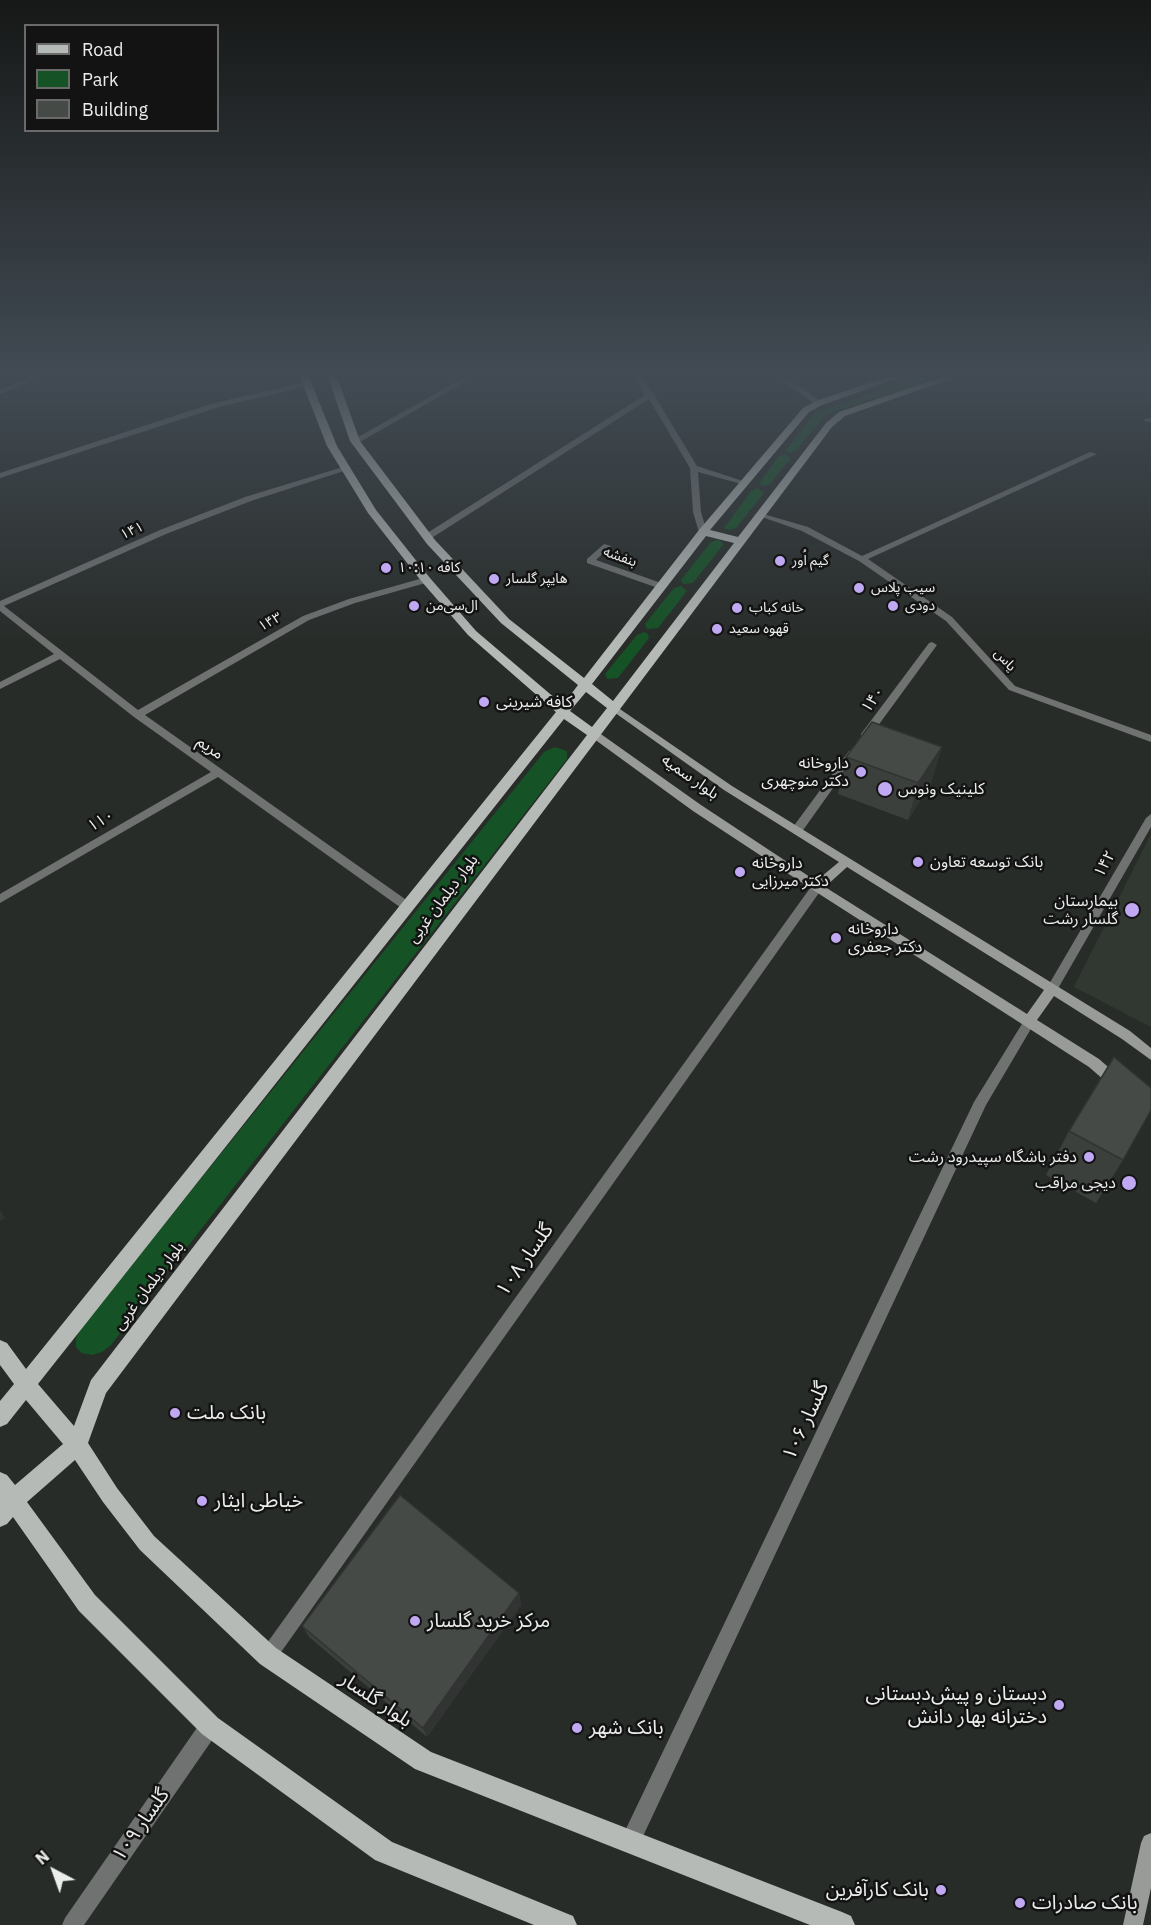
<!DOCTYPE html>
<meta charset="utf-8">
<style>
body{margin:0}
#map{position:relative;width:1151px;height:1925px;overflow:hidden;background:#282c29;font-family:"IBM Plex Sans",sans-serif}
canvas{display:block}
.legend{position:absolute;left:24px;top:24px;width:195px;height:108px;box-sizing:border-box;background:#121312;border:2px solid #696a69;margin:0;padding:8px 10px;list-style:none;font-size:18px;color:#ebedeb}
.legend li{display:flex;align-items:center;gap:12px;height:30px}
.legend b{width:30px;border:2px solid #696a69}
.north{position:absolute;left:24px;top:1841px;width:60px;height:60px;-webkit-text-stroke:4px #121312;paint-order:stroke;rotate:319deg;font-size:16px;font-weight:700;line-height:24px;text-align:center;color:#ebedeb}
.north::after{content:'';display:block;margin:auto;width:21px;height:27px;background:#ebedeb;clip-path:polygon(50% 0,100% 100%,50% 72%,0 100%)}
</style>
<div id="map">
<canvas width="1151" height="1925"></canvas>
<ul class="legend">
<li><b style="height:8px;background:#b6bab7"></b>Road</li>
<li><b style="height:16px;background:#155225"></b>Park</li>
<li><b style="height:16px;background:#464a47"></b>Building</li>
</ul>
<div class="north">N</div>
</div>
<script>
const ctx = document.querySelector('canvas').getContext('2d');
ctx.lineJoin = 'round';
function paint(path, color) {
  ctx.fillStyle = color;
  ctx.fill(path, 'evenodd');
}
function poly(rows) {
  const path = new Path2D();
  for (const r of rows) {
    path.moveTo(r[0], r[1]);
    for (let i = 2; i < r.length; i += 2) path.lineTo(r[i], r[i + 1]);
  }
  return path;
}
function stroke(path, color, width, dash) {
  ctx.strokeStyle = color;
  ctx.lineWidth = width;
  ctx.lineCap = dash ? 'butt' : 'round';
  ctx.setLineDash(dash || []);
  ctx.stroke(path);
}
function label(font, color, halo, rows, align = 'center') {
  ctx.font = font + ' "IBM Plex Sans","Noto Sans Arabic",sans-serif';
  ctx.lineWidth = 5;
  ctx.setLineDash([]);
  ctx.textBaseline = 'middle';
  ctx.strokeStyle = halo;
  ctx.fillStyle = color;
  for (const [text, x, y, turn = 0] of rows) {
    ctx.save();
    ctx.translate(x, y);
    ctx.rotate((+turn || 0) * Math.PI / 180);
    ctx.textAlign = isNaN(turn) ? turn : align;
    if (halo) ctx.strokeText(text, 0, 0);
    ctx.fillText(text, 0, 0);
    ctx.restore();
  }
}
paint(poly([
 [1151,834,1151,1027,1074,987]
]), '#303831');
paint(poly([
 [918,377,937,377,825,415,796,451,790,453,785,451,816,412],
 [785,454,791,458,770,484,764,486,759,484,779,456],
 [758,488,764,493,736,528,729,530,724,528,752,490],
 [717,540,721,541,723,545,693,583,683,584,681,580,711,542],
 [681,586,687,591,658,628,647,629,645,624,674,588],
 [644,632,648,634,649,638,618,678,607,679,605,674,637,635],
 [555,747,567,751,567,759,111,1345,102,1352,92,1355,82,1353,76,1347,76,1338,81,1328,544,752]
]), '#155225');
paint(poly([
 [33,377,43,377,0,394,0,390,33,377],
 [465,377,474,377,358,443,351,441,465,377],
 [633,377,640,377,653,393,697,466,749,483,745,485,698,472,701,512,707,532,706,534,699,532,693,512,690,468,649,399,430,539,424,539,424,535,645,395,633,377],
 [778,377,786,377,823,403,816,405,778,377],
 [305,382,309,384,308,386,219,407,0,478,0,473,214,403,305,382],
 [1151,418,1151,422,1144,421,1145,419,1151,418],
 [1090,452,1097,454,868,559,952,617,1015,686,1151,735,1151,742,1009,690,946,621,859,561,802,531,756,515,760,513,808,527,862,556,1090,452],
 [343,467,350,469,251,501,166,534,4,606,138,710,303,616,349,599,423,578,429,578,429,582,355,603,309,620,145,715,412,904,414,907,412,910,404,910,218,777,0,903,0,894,211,772,134,717,60,659,0,689,0,682,54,654,0,611,0,601,160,530,245,497,343,467],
 [604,544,611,546,596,560,664,584,664,588,658,588,587,563,587,559,604,544],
 [932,642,937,645,869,738,861,738,861,734,929,643,932,642],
 [853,750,858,753,801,833,793,833,792,830,793,827,849,751,853,750],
 [1151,814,1151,827,1056,992,1048,992,1046,989,1048,986,1146,818,1151,814],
 [817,883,823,887,821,890,274,1662,268,1665,262,1662,259,1656,262,1650,813,884,817,883],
 [1029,1017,1033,1019,1035,1022,986,1105,637,1849,630,1852,623,1849,620,1842,623,1835,974,1102,1025,1019,1029,1017],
 [210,1717,217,1719,219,1726,217,1733,84,1925,62,1925,65,1918,203,1719,210,1717]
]), '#707271');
paint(poly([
 [614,705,732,786,1130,1031,1151,1048,1151,1060,1122,1039,1054,996,1037,1020,1099,1059,1122,1079,1124,1083,1122,1087,1117,1088,1112,1087,1089,1067,813,890,693,811,590,736,590,732,598,732,701,805,816,881,839,862,724,790,611,710,609,708,614,705],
 [847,867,1044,990,1027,1014,825,887,847,867],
 [1151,1833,1151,1888,1143,1925,1123,1925,1141,1843,1144,1836,1151,1833]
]), '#989b98');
paint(poly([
 [300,377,309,377,337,446,376,510,430,578,476,631,563,705,578,685,501,623,427,544,350,441,328,377,337,377,360,441,435,540,509,619,584,678,699,530,803,408,816,401,887,377,901,377,822,405,809,412,710,530,738,537,826,423,839,412,942,377,956,377,845,416,832,427,106,1393,88,1443,117,1488,154,1536,276,1648,431,1752,842,1912,851,1916,855,1925,810,1925,415,1769,260,1664,140,1550,103,1502,75,1460,27,1502,95,1595,218,1718,392,1842,573,1916,577,1925,534,1925,375,1860,202,1734,79,1611,13,1517,7,1524,0,1527,0,1472,7,1475,15,1485,63,1444,26,1400,7,1424,0,1427,0,1401,14,1384,0,1365,0,1340,7,1343,26,1369,556,712,468,635,422,582,368,513,327,446,300,377],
 [706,536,734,543,613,701,592,684,706,536],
 [586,692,607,708,592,727,570,711,586,692],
 [564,719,587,735,91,1380,74,1426,38,1384,564,719]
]), '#b6bab7');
paint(poly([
 [846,757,931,784,908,820,838,794],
 [1069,1131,1123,1160,1096,1203,1046,1175],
 [519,1593,521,1605,427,1737,309,1637,302,1626]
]), '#3c403d');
paint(poly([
 [942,747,931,784,908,820,918,783],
 [0,1210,5,1218,0,1221],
 [519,1593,521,1605,427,1737,423,1728]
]), '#313432');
const building = poly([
 [872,722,942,747,918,783,846,757,872,722],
 [1114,1057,1151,1088,1151,1110,1123,1160,1069,1131,1114,1057],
 [400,1495,519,1593,423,1728,302,1626,400,1495]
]);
paint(building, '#464a47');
stroke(building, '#313432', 1.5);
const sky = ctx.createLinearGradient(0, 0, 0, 647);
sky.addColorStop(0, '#161817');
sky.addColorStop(0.58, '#424b54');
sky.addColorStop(1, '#424b5400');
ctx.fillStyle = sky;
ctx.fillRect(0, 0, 1151, 647);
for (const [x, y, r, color] of [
 [780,561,6,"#c0a8f3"],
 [386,568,6,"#c0a8f3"],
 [494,579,6,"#c0a8f3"],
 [859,588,6,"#c0a8f3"],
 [414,606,6,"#c0a8f3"],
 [893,606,6,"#c0a8f3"],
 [737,608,6,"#c0a8f3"],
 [717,629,6,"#c0a8f3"],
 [484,702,6,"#c0a8f3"],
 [861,772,6,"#c0a8f3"],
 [885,789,8,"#c0a8f3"],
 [918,862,6,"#c0a8f3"],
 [740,872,6,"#c0a8f3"],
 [1132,910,8,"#c0a8f3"],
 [836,938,6,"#c0a8f3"],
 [1089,1157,6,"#c0a8f3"],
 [1129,1183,8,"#c0a8f3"],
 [175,1413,6,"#c0a8f3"],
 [202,1501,6,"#c0a8f3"],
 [415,1621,6,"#c0a8f3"],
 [1059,1705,6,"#c0a8f3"],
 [577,1728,6,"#c0a8f3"],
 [941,1890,6,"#c0a8f3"],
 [1020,1903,6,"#c0a8f3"]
]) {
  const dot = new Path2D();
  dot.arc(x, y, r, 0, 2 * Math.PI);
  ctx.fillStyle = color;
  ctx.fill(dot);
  stroke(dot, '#121312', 2);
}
label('14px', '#ebedeb', '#121312', [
 ["۱۴۱",132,531,-24],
 ["بنفشه",620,557,20],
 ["۱۴۳",270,622,-28],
 ["یاس",1005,660,47]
]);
label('14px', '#ebedeb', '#121312', [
 ["گیم اُور",792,561],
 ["کافه ۱۰:۱۰",398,568],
 ["هایپر گلسار",506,579],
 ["سیب پلاس",871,588],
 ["ال‌سی‌من",426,606],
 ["دودی",905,606],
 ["خانه کباب",749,608],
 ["قهوه سعید",729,629]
], 'left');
label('16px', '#ebedeb', '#121312', [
 ["۱۴۰",873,700,-54],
 ["مریم",210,748,35],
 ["بلوار سمیه",690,777,35],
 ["۱۱۰",101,821,-30],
 ["۱۴۲",1105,864,-60],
 ["بلوار دیلمان غربی",443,899,-53],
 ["بلوار دیلمان غربی",149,1286,-53]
]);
label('16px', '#ebedeb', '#121312', [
 ["کافه شیرینی",496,702],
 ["داروخانه",849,763,"right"],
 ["دکتر منوچهری",849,781,"right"],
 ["کلینیک ونوس",898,789],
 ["بانک توسعه تعاون",930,862],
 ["داروخانه",752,863],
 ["دکتر میرزایی",752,881],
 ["بیمارستان",1118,901,"right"],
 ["گلسار رشت",1118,919,"right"],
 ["داروخانه",848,929],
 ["دکتر جعفری",848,947],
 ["دفتر باشگاه سپیدرود رشت",1077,1157,"right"],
 ["دیجی مراقب",1116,1183,"right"]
], 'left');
label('20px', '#ebedeb', '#121312', [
 ["گلسار ۱۰۸",525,1260,-55],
 ["گلسار ۱۰۶",806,1421,-65],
 ["بلوار گلسار",376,1700,34],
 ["گلسار ۱۰۹",141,1825,-55]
]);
label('20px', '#ebedeb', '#121312', [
 ["بانک ملت",187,1413],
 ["خیاطی ایثار",214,1501],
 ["مرکز خرید گلسار",427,1621],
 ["دبستان و پیش‌دبستانی",1047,1694,"right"],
 ["دخترانه بهار دانش",1047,1717,"right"],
 ["بانک شهر",589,1728],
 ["بانک کارآفرین",929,1890,"right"],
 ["بانک صادرات",1032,1903]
], 'left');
</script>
